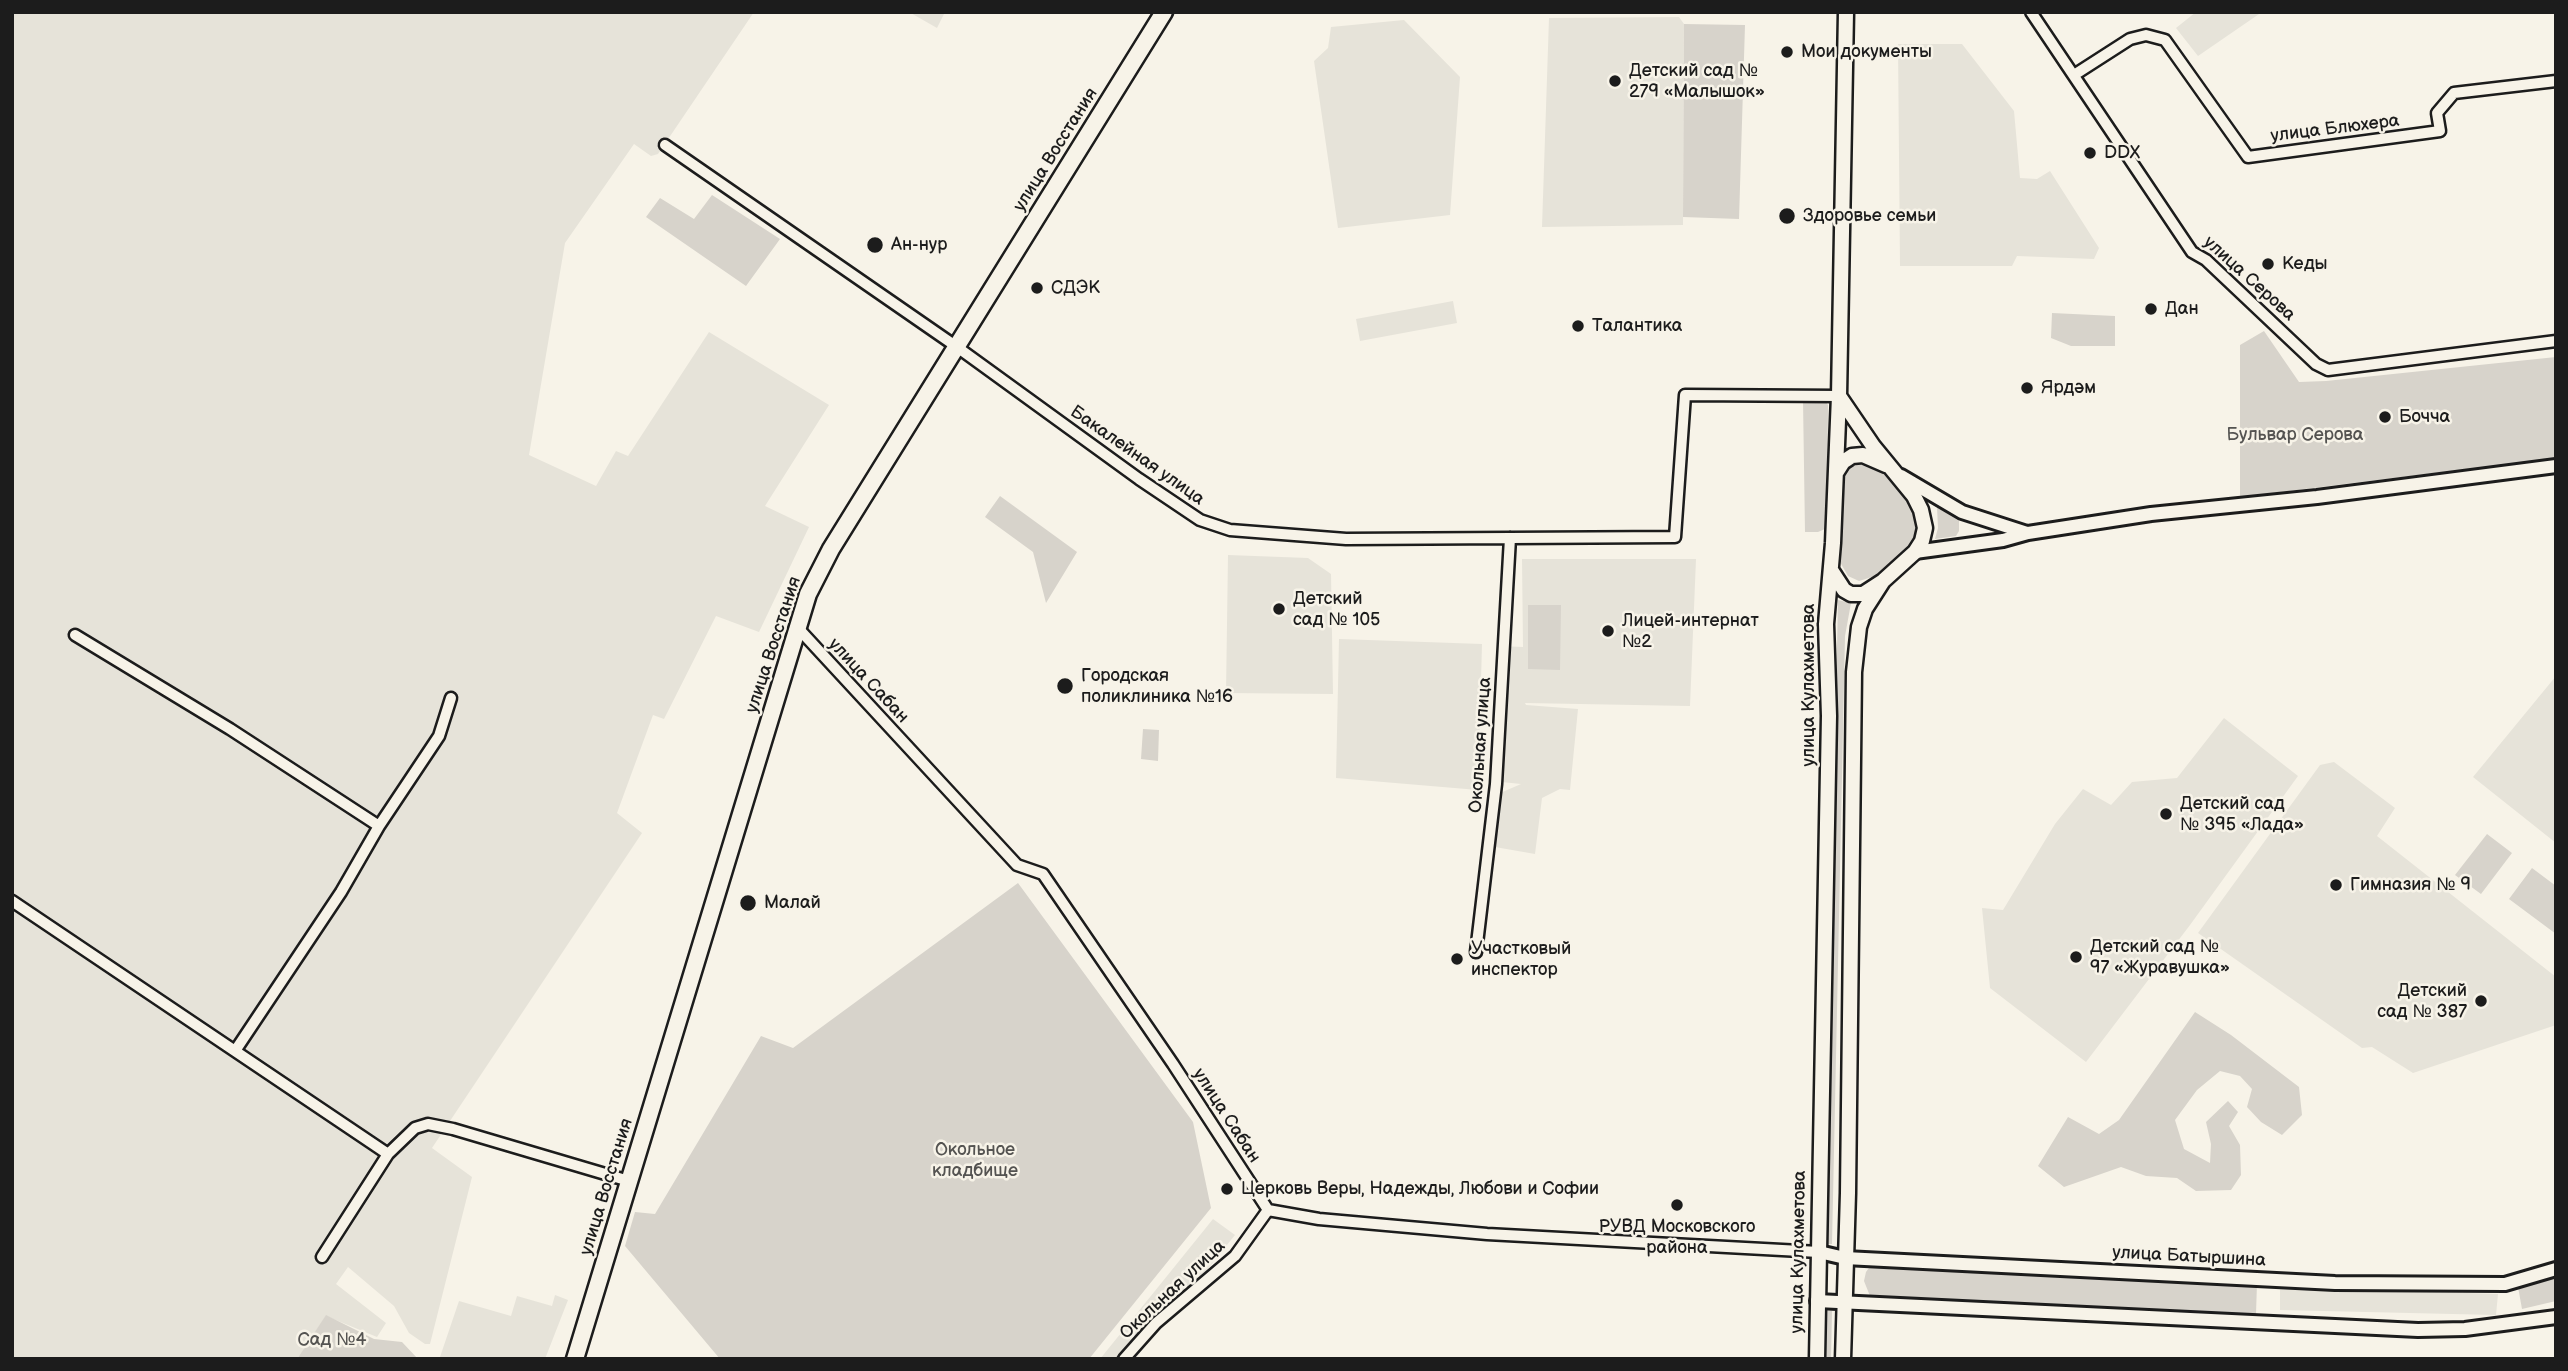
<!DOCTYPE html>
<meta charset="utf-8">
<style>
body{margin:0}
#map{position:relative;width:2568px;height:1371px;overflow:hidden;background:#f7f3e8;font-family:"Balsamiq Sans",sans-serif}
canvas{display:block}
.frame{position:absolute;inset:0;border:14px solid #1c1c1c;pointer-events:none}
</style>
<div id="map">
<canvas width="2568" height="1371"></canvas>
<div class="frame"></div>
</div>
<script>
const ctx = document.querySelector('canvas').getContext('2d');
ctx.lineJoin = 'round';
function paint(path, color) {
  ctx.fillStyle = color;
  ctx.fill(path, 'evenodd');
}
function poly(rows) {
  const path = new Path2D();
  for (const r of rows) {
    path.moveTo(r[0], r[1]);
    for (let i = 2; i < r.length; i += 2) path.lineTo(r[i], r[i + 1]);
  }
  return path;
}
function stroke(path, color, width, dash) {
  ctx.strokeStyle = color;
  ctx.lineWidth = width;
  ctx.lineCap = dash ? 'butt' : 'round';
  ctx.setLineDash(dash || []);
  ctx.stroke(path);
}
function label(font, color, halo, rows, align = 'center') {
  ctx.font = font + ' "Balsamiq Sans",sans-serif';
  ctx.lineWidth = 5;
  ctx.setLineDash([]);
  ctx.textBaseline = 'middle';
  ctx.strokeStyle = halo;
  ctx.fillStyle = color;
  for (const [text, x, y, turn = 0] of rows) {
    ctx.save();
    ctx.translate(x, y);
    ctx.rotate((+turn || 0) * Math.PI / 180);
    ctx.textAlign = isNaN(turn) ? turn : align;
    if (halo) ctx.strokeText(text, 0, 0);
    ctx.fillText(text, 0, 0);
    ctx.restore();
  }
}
paint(poly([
 [12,12,754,12,658,154,651,156,634,144,565,243,529,455,596,486,616,451,628,456,709,332,829,405,765,506,809,527,759,632,716,616,664,719,653,715,617,813,642,833,432,1148,472,1177,430,1344,425,1344,409,1333,394,1306,348,1267,336,1284,386,1323,377,1337,326,1316,297,1359,12,1359],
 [909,12,945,12,937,28],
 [2196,12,2262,12,2198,56,2176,28],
 [1679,17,1684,24,1683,225,1542,227,1549,18],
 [1404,20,1460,77,1450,215,1338,228,1314,61,1328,48,1331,27],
 [1898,44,1962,44,2014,111,2020,178,2037,179,2050,171,2099,248,2094,259,2017,256,2012,266,1900,266],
 [1453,301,1457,323,1360,341,1356,319],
 [1228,555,1308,558,1331,574,1333,694,1226,693],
 [1522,559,1696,559,1690,706,1525,703,1526,705,1578,709,1570,790,1560,789,1542,798,1535,854,1495,847,1498,794,1521,784,1492,781,1499,646,1523,647],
 [1339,639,1482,644,1478,790,1336,778],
 [2556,676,2556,843,2473,777],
 [2224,718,2298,776,2190,925,2086,1062,1990,988,1982,908,2003,910,2055,824,2083,789,2111,805,2132,782,2177,778],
 [2334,762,2395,808,2377,836,2556,977,2556,1025,2413,1073,2372,1047,2362,1048,2198,933,2320,765],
 [1213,1219,1235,1235,1135,1359,1100,1359],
 [2280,1287,2498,1294,2496,1315,2280,1310],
 [555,1295,568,1300,545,1359,440,1357,459,1301,511,1316,517,1296,552,1306]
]), '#e6e3d9');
paint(poly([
 [1684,24,1745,25,1739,219,1683,217],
 [712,195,780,239,746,286,646,217,660,198,694,219],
 [2052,313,2115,316,2115,346,2071,346,2051,338],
 [2264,331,2299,382,2326,381,2556,357,2556,458,2240,497,2240,345],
 [1803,400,1826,402,1828,405,1827,525,1825,529,1818,532,1805,532],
 [1856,459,1882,470,1890,481,1899,486,1905,493,1918,519,1918,536,1907,552,1891,562,1875,576,1859,581,1848,576,1840,562,1843,473,1846,467],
 [1000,496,1077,552,1046,603,1033,552,985,517],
 [1937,507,1959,521,1959,531,1956,536,1935,539,1938,528],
 [1838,600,1851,603,1845,636,1832,1244,1824,1244],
 [1528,605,1561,605,1560,670,1528,669],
 [1143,729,1159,730,1158,761,1141,759],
 [2487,834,2512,853,2481,894,2455,875],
 [2532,868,2556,886,2556,934,2509,899],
 [1018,883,1193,1122,1211,1208,1089,1359,720,1359,625,1246,635,1212,655,1214,761,1036,793,1048],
 [2195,1012,2231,1035,2299,1087,2302,1115,2282,1135,2261,1122,2247,1107,2252,1089,2240,1076,2220,1071,2197,1090,2175,1120,2184,1149,2210,1163,2211,1144,2206,1122,2228,1101,2238,1112,2229,1126,2240,1145,2241,1175,2231,1190,2196,1191,2177,1178,2146,1176,2121,1167,2064,1187,2038,1166,2068,1117,2099,1134,2119,1120],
 [1871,1265,2257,1283,2256,1314,1870,1296,1864,1281,1866,1272],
 [2556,1277,2556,1301,2522,1309,2518,1287],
 [1825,1311,1832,1311,1831,1359,1824,1359],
 [326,1315,374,1339,402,1342,418,1359,297,1359]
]), '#d7d3cb');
const minor = poly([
 [2031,12,2192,252,2206,260,2316,364,2328,370,2556,341],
 [2074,75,2130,39,2146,35,2165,40,2248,157,2440,131,2437,113,2454,93,2556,81],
 [665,145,957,347,1139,479,1200,520,1230,530,1346,539,1675,537,1685,395,1839,396],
 [797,627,1017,865,1043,874,1173,1064,1268,1210,1319,1219,1487,1234,1819,1252],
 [75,635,230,729,379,826],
 [12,901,388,1154,322,1257],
 [1476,952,1496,784,1510,538],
 [235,1051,341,892,379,826,439,736,451,698],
 [388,1154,415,1128,428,1124,453,1129,629,1181],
 [1124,1359,1156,1323,1235,1256,1268,1210]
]);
const tertiary = poly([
 [1901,476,1962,512,2027,533],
 [1915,552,2003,540,2028,533,2151,514,2317,497,2556,466],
 [1819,1252,1845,1258,2335,1283,2505,1284,2556,1269],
 [1817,1301,2418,1330,2465,1329,2556,1317]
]);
const secondary = poly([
 [1836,473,1843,462,1852,456,1863,455,1886,465],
 [1831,570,1844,590,1851,594,1863,594,1883,581,1915,552,1922,541,1925,528,1921,510,1914,496,1873,446,1839,396],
 [1817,1359,1829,716,1826,624,1833,543,1839,396,1846,12],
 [1843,1359,1848,1193,1854,672,1859,627,1865,609,1883,581]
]);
const primary = poly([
 [575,1359,808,594,831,549,1164,12]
]);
stroke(minor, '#1c1c1c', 15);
stroke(tertiary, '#1c1c1c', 18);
stroke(secondary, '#1c1c1c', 19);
stroke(primary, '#1c1c1c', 21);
stroke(minor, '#f7f3e8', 10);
stroke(tertiary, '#f7f3e8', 12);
stroke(secondary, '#f7f3e8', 14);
stroke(primary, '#f7f3e8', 16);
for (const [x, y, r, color] of [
 [1787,52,7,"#1c1c1c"],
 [1615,81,7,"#1c1c1c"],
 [2090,153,7,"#1c1c1c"],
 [1787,216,9,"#1c1c1c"],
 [875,245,9,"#1c1c1c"],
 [2268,264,7,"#1c1c1c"],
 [1037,288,7,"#1c1c1c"],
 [2151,309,7,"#1c1c1c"],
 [1578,326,7,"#1c1c1c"],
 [2027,388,7,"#1c1c1c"],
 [2385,417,7,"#1c1c1c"],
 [1279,609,7,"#1c1c1c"],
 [1608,631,7,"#1c1c1c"],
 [1065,686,9,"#1c1c1c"],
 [2166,814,7,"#1c1c1c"],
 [2336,885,7,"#1c1c1c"],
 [748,903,9,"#1c1c1c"],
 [2076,957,7,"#1c1c1c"],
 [1457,959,7,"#1c1c1c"],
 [2481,1001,7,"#1c1c1c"],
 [1227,1189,7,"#1c1c1c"],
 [1677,1205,7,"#1c1c1c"]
]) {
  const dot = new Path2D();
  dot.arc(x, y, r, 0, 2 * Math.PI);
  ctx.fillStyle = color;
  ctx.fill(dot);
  stroke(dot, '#f7f3e8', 2.5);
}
label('18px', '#1c1c1c', '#f7f3e8', [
 ["Мои документы",1801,52],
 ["Детский сад №",1629,71],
 ["279 «Малышок»",1629,92],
 ["DDX",2104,153],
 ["Здоровье семьи",1803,216],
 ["Ан-нур",891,245],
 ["Кеды",2282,264],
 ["СДЭК",1051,288],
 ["Дан",2165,309],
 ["Талантика",1592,326],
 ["Ярдәм",2041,388],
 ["Бочча",2399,417],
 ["Детский",1293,599],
 ["сад № 105",1293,620],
 ["Лицей-интернат",1622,621],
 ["№2",1622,642],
 ["Городская",1081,676],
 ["поликлиника №16",1081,697],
 ["Детский сад",2180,804],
 ["№ 395 «Лада»",2180,825],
 ["Гимназия № 9",2350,885],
 ["Малай",764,903],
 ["Детский сад №",2090,947],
 ["97 «Журавушка»",2090,968],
 ["Участковый",1471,949],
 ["инспектор",1471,970],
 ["Детский",2467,991,"right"],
 ["сад № 387",2467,1012,"right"],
 ["Церковь Веры, Надежды, Любови и Софии",1241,1189],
 ["РУВД Московского",1677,1227,"center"],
 ["района",1677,1248,"center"]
], 'left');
label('18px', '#1c1c1c', '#f7f3e8', [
 ["улица Блюхера",2335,129,-7],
 ["улица Восстания",1056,150,-58],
 ["улица Серова",2249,279,42],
 ["Бакалейная улица",1137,456,35],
 ["улица Восстания",774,645,-72],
 ["улица Сабан",868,681,47],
 ["улица Кулахметова",1809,685,-90],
 ["Окольная улица",1481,745,-86],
 ["улица Сабан",1226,1116,57],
 ["улица Восстания",607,1187,-73],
 ["улица Кулахметова",1799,1252,-89],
 ["улица Батыршина",2189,1257,3],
 ["Окольная улица",1173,1290,-43]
]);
label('18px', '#545351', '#f7f3e8', [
 ["Бульвар Серова",2295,435],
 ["Окольное",975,1150],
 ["кладбище",975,1171],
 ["Сад №4",332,1340]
]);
</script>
